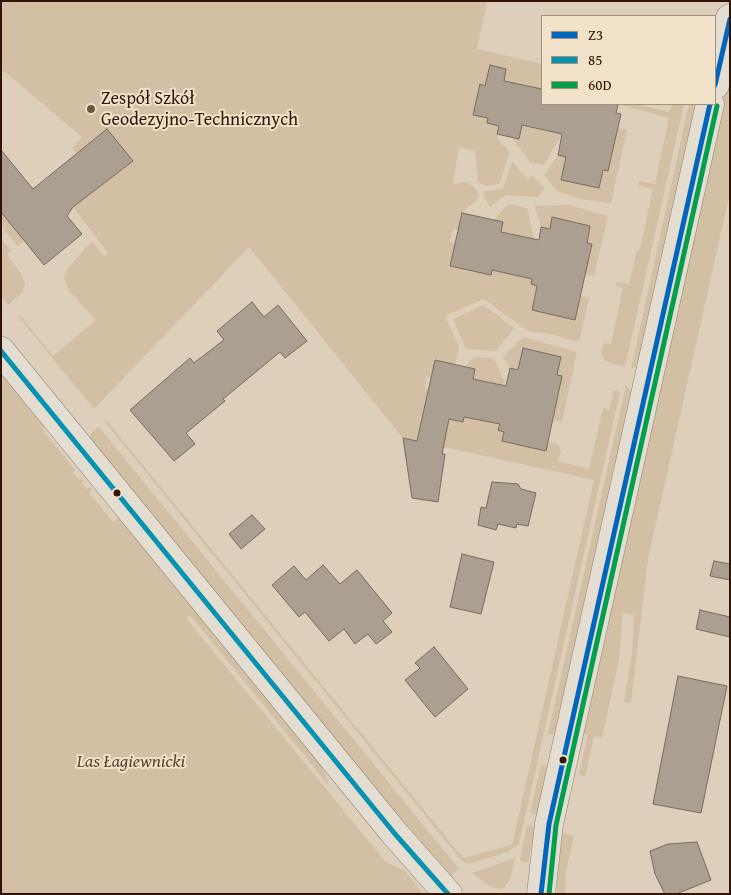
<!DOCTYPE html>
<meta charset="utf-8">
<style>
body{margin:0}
#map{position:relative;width:731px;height:895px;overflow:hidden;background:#ddcfba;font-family:"Gentium Book Plus",serif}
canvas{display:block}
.frame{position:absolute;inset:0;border:2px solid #311405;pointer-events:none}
.legend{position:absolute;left:541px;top:15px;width:175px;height:90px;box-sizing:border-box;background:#f2e2c9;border:1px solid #a5907b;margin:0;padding:6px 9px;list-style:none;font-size:15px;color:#311405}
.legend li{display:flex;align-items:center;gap:10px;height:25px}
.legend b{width:25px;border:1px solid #a5907b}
</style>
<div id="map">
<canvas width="731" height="895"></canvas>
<div class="frame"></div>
<ul class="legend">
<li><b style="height:6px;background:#0065bd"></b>Z3</li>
<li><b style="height:6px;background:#0793b0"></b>85</li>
<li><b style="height:6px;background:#029f4d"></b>60D</li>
</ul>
</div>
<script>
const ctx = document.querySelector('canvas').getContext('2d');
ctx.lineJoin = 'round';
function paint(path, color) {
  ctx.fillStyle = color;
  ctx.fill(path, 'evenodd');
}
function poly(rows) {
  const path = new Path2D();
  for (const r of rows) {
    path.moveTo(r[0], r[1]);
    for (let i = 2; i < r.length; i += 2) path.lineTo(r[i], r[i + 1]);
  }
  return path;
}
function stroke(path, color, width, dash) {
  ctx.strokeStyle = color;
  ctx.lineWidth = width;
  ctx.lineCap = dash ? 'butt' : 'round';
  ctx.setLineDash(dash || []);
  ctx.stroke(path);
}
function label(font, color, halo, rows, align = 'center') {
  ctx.font = font + ' "Gentium Book Plus",serif';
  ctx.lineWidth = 4;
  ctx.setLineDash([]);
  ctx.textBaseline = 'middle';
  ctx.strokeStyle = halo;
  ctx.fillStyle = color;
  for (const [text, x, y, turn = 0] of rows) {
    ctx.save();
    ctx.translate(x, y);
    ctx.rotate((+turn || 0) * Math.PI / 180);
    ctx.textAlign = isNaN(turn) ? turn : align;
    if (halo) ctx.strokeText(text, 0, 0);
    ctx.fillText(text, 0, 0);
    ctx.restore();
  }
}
paint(poly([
 [1,1,487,1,477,49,542,64,542,89,504,81,485,86,480,84,488,118,487,123,499,126,498,140,510,152,499,184,485,186,478,182,475,151,459,147,453,184,468,182,477,191,479,197,462,213,458,230,453,229,450,242,455,243,450,266,490,275,492,270,532,279,532,285,542,263,532,310,543,313,544,308,560,312,559,317,575,320,581,296,589,298,579,342,550,334,528,331,484,299,445,316,459,347,455,364,435,360,431,378,427,377,425,389,429,390,424,413,462,422,464,417,500,424,498,430,509,414,502,441,514,444,515,439,530,447,545,451,548,442,558,444,561,452,558,461,589,469,603,408,609,410,614,390,620,392,519,844,508,852,468,864,463,862,105,422,107,421,463,858,512,845,594,480,403,438,249,247,94,409,19,317,19,314,53,356,96,320,70,292,64,278,67,269,92,241,104,256,108,253,73,207,133,161,107,129,77,154,73,148,82,137,4,71,1,73],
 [730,72,730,192,648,559,631,703,624,702,632,654,634,615,623,613,619,659,602,738,594,736,585,777,579,774,588,735,581,733],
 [618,104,635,104,669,112,672,104,684,104,625,367,607,362,601,354,602,349,603,343,611,344,623,288,616,286,616,282,629,284,637,250,640,250,653,189,638,185,639,181,655,184,669,118],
 [689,104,698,104,640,364,631,369],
 [522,125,562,134,544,165,531,163,511,137],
 [618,128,627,130,611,203,580,199,557,191,544,175,558,155,566,157,561,180,599,188,603,170,609,171,603,169,606,158,611,159,614,148,611,134,617,135],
 [512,162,528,179,532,175,545,188,538,197,506,195,490,207,483,195,485,191,503,189],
 [508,204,527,208,534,239,501,232,494,220],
 [568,205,608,216,594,276,580,273,587,268,592,246,587,243,590,226,553,218,550,229,541,227,535,206],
 [1,212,24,240,18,246,1,226],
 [1,239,11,251,7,255,21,273,25,283,23,292,8,305,1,296],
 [484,305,514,328,496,351,466,349,453,319],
 [523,337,577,352,562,422,553,420,554,412,552,399,557,400,560,389,557,376,562,377,557,375,561,357,518,370,510,368,503,357],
 [474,357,494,358,506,386,473,379,475,369,465,367],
 [1,369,47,425,42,429,75,470,72,472,79,480,82,478,84,481,82,483,86,489,90,487,92,490,89,493,113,522,121,515,317,756,330,787,190,615,186,618,385,861,405,871,423,894,1,894],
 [626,385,633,394,557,736,548,734],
 [99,427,459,869,450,877,404,827,89,441,92,432],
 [541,765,550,767,539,815,530,813],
 [527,825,536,827,528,863,520,861],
 [559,832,574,836,566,871,565,894,557,894],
 [515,858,510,880,502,889,491,887,472,873]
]), '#d3bfa3');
const building = poly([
 [490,65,506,69,504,81,542,89,542,104,618,104,616,113,621,114,608,171,603,170,599,188,561,180,566,157,558,155,562,134,522,125,519,139,497,134,499,126,487,123,488,118,473,115,480,84,485,86,490,65],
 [107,129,133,161,73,207,67,216,82,234,44,265,1,212,1,150,33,189,107,129],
 [462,213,503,222,501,232,539,240,541,227,550,229,552,217,590,226,587,243,592,244,575,320,532,310,537,286,531,284,532,279,492,270,491,275,450,266,462,213],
 [252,302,264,317,278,305,307,341,285,358,280,352,223,399,225,401,186,433,195,444,174,461,130,410,190,358,194,363,224,340,217,331,252,302],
 [523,348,561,357,557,375,562,376,546,451,502,441,504,432,498,430,500,424,464,417,463,422,449,419,442,454,445,454,438,502,412,498,403,438,417,441,435,360,475,369,473,379,506,386,510,368,518,370,523,348],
 [492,482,518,484,521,489,536,493,528,526,517,524,516,528,498,524,496,530,478,525,481,507,486,508,492,482],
 [252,515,265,529,241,549,229,534,252,515],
 [462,554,494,562,481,614,450,607,462,554],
 [714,561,730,564,730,580,710,576,714,561],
 [323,565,340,584,357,570,392,613,383,621,392,632,376,644,368,634,355,644,344,629,329,641,305,612,299,617,272,585,294,566,306,580,323,565],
 [700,610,730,617,730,637,696,629,700,610],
 [434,647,468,689,435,717,405,680,420,668,415,663,434,647],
 [678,676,727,686,701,813,653,804,678,676],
 [697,842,711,880,676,894,665,894,655,874,650,851,668,844,697,842]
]);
paint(building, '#aa9f90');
stroke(building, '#776b5e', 1);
const minor = poly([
 [715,85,730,18],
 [1,351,395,834,448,894],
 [541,894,549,824,710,104]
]);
stroke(minor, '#8f8476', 29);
stroke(minor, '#e4ddd2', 28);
stroke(poly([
 [715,85,730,19],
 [541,894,549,824,710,104]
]), '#0065bd', 5);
stroke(poly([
 [1,351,395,834,448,894]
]), '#0793b0', 5);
stroke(poly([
 [549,894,556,825,717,106]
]), '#029f4d', 5);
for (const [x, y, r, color] of [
 [91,109,5,"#6d5544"],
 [117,493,4.5,"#311405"],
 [563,760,4.5,"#311405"]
]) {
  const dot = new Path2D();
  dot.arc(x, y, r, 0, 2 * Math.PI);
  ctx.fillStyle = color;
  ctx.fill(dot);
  stroke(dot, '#f2e2c9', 2);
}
label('18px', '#311405', '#f2e2c9', [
 ["Zespół Szkół",101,99],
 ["Geodezyjno-Technicznych",101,120]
], 'left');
label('italic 18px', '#5f432f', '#f2e2c9', [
 ["Las Łagiewnicki",131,762]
]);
</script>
